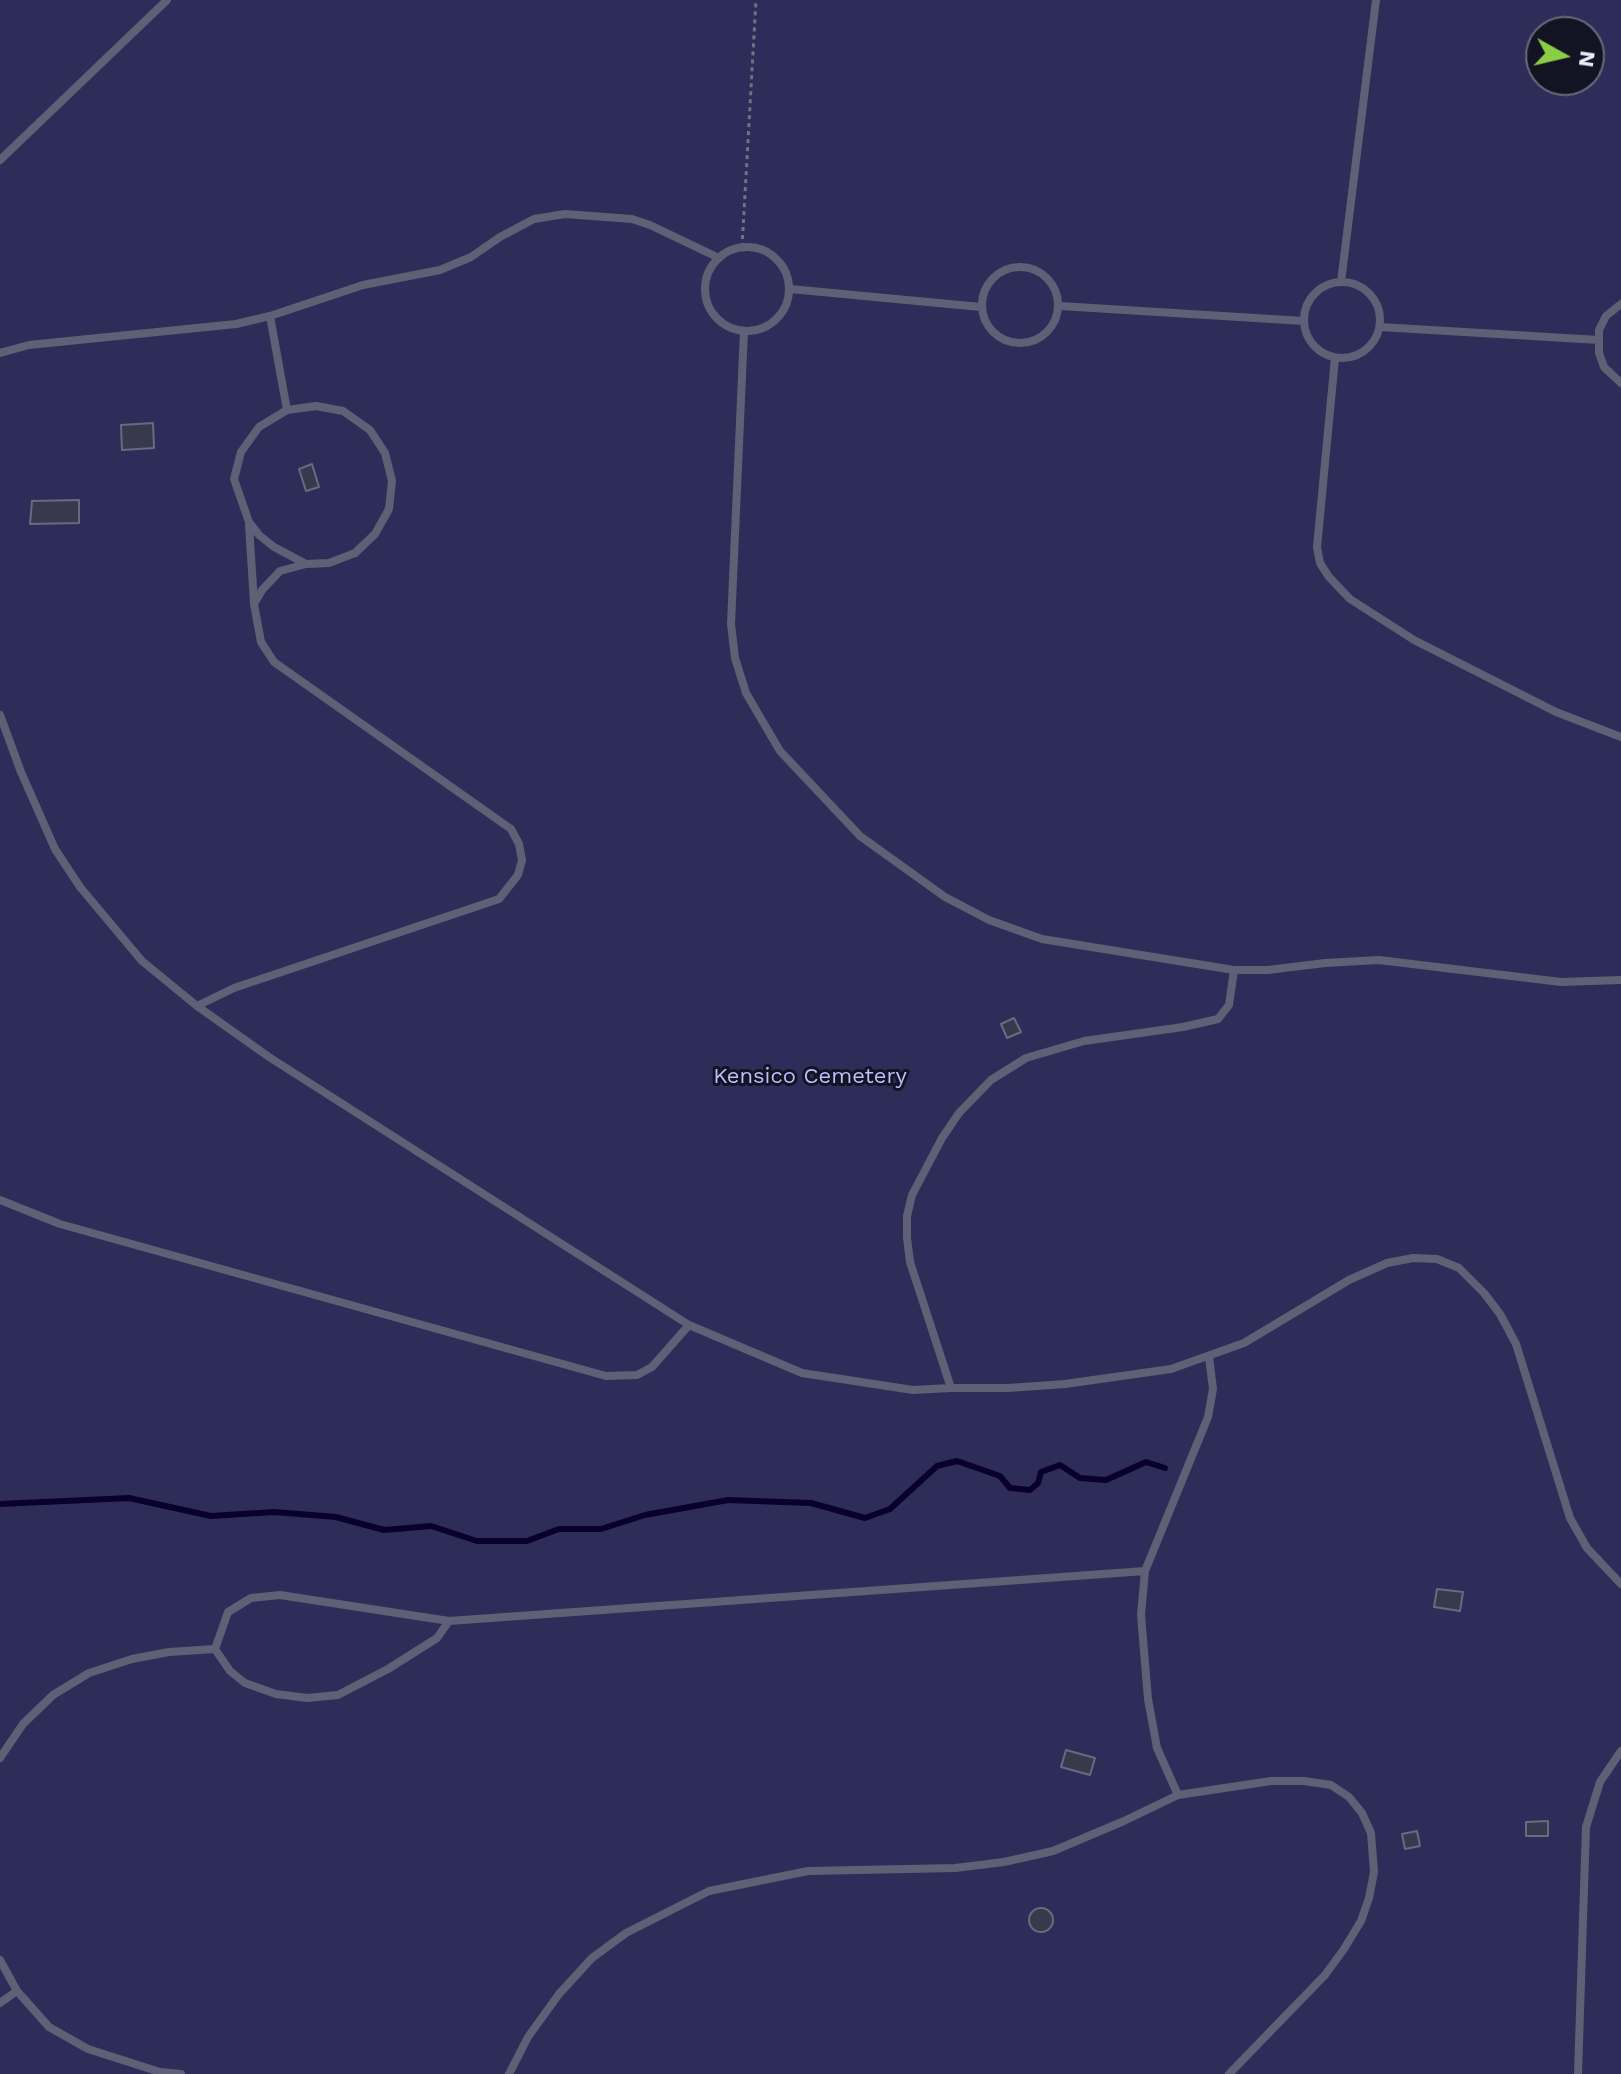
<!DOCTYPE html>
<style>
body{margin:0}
#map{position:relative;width:1621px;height:2074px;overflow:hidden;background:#1b1c2d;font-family:"Work Sans",sans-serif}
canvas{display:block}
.north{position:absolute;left:1525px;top:16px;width:80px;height:80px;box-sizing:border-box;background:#131323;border:2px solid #696a79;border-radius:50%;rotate:98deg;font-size:22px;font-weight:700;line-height:32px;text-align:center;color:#ebecf9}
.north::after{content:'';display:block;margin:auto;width:28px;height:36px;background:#8bce46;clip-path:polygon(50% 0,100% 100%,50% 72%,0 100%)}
</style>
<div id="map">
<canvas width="1621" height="2074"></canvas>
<div class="north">N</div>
</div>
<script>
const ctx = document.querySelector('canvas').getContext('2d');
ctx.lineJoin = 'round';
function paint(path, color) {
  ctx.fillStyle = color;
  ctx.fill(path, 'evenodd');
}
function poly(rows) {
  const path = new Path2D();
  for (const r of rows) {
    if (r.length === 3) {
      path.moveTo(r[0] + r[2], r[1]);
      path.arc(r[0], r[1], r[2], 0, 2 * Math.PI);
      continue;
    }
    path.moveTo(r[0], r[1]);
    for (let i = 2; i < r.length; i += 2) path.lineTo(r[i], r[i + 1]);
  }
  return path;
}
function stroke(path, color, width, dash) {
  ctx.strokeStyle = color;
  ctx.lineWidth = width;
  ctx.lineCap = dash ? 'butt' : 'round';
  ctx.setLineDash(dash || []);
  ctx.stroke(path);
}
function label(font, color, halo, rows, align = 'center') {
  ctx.font = font + ' "Work Sans",sans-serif';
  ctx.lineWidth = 6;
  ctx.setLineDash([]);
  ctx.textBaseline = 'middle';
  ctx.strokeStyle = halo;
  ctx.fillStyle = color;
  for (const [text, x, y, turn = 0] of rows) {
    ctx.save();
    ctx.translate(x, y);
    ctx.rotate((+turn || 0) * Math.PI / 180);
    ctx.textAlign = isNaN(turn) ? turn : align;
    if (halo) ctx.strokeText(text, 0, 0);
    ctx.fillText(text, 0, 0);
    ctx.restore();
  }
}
paint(poly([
 [0,0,1621,0,1621,2074,0,2074],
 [1541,32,1589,32,1589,80,1541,80]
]), '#2e2d5a');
stroke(poly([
 [0,1504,129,1498,211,1516,274,1512,336,1517,384,1530,431,1526,477,1541,527,1541,559,1529,601,1529,645,1515,728,1500,811,1503,865,1518,890,1509,937,1466,957,1461,1000,1476,1010,1488,1030,1490,1038,1483,1041,1472,1060,1465,1080,1478,1106,1480,1146,1462,1165,1468]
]), '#09012b', 6);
const building = poly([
 [153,423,154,448,122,450,121,425,153,423],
 [312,464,319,487,306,491,299,469,312,464],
 [79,500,79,523,30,524,32,501,79,500],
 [1014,1018,1021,1032,1007,1038,1001,1024,1014,1018],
 [1437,1589,1463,1592,1460,1611,1434,1607,1437,1589],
 [1066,1750,1095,1758,1090,1775,1061,1767,1066,1750],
 [1548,1821,1548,1836,1526,1836,1526,1822,1548,1821],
 [1417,1831,1420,1846,1405,1849,1402,1834,1417,1831],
 [1041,1920,12]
]);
paint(building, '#38394c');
stroke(building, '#686a7f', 2);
stroke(poly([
 [742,247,756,0]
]), '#717281', 3, [4, 4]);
stroke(poly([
 [0,160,167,0],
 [747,289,42],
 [1020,305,38],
 [1341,282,1376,0],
 [1342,320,38],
 [790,289,981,307],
 [1621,304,1606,316,1599,330,1599,353,1604,367,1621,383],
 [1060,306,1304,321],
 [270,316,287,410],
 [1380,327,1599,340],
 [744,331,731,624,735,658,746,693,780,751,860,836,945,897,989,920,1042,939,1234,970,1229,1005,1218,1019,1183,1027,1084,1041,1026,1058,991,1080,959,1113,942,1138,912,1195,907,1216,907,1238,910,1262,951,1388,1008,1388,1065,1384,1171,1369,1244,1343,1349,1280,1387,1263,1413,1258,1437,1259,1459,1268,1484,1293,1500,1314,1516,1344,1570,1518,1587,1548,1621,1584],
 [0,353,29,345,236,324,270,316,363,285,440,270,471,257,500,237,534,219,565,214,632,219,650,225,719,258],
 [1335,358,1317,547,1320,563,1329,577,1350,599,1414,640,1556,712,1621,737],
 [316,406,343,411,370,430,385,453,392,481,389,509,375,534,355,553,329,563,306,564,274,547,259,535,249,522,234,479,241,452,259,427,287,410,316,406],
 [249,525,254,603],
 [0,715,21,772,55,849,80,887,142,961,197,1006,234,988,499,899,518,875,522,860,519,844,511,829,274,662,261,642,254,604,262,590,280,571,306,564],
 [1234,970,1268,970,1325,963,1379,960,1561,982,1621,980],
 [197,1006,269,1057,689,1325,802,1373,913,1390,951,1388],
 [0,1200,60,1224,606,1376,637,1375,652,1367,689,1325],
 [215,1649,230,1671,245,1683,276,1694,307,1698,338,1695,388,1669,437,1638,449,1621],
 [0,1758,23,1724,53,1695,89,1673,132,1659,169,1652,215,1649,228,1612,251,1598,280,1595,449,1621,1145,1571],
 [1178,1795,1271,1781,1304,1781,1331,1785,1349,1797,1362,1813,1371,1833,1374,1872,1369,1898,1361,1921,1344,1949,1325,1975,1229,2074],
 [0,1960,17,1991,49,2027,88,2049,160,2072,181,2074],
 [0,2003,17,1991],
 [509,2074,528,2037,559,1994,592,1958,626,1933,709,1891,808,1871,955,1868,1004,1862,1053,1851,1124,1821,1178,1795,1157,1748,1148,1699,1141,1615,1145,1571,1208,1417,1213,1389,1209,1357],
 [1578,2074,1586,1827,1600,1782,1621,1751]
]), '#5f6075', 8);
label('22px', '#bbbffe', '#131323', [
 ["Kensico Cemetery",810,1077]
]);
</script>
